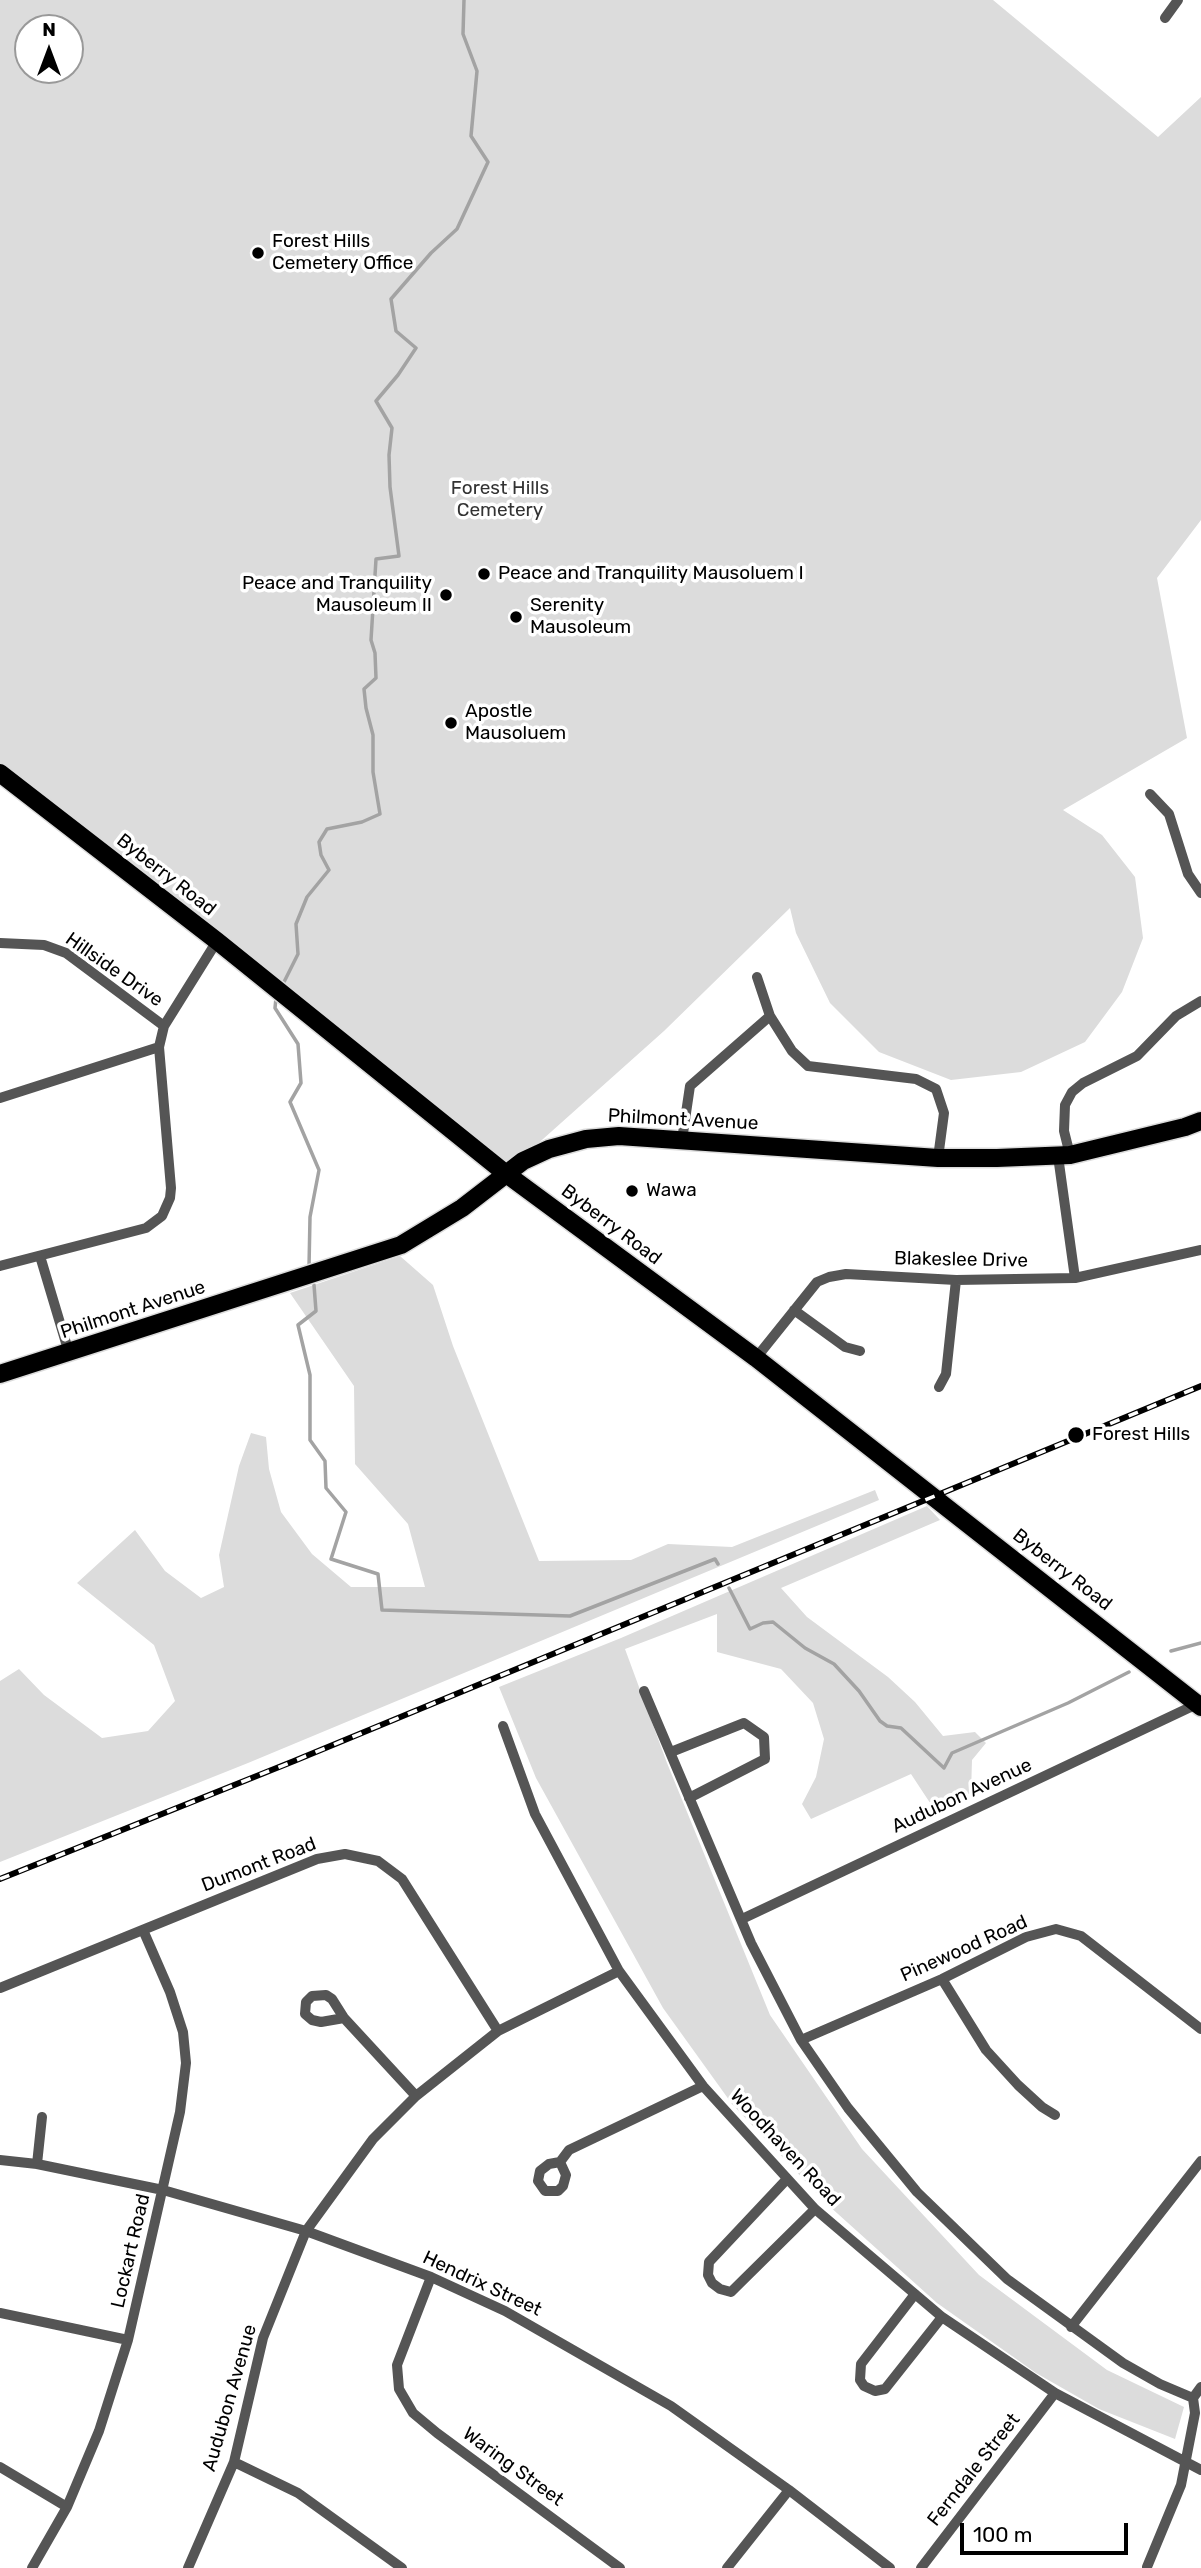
<!DOCTYPE html>
<style>
body{margin:0}
#map{position:relative;width:1201px;height:2568px;overflow:hidden;background:#fff;font-family:Rubik,sans-serif}
canvas{display:block}
.north{position:absolute;left:14px;top:14px;width:70px;height:70px;box-sizing:border-box;background:#fff;border:2px solid #999;border-radius:50%;rotate:0deg;font-size:19px;font-weight:700;line-height:28px;text-align:center;color:#000}
.north::after{content:'';display:block;margin:auto;width:24px;height:32px;background:#000;clip-path:polygon(50% 0,100% 100%,50% 72%,0 100%)}
.scale{position:absolute;left:960px;top:2523px;width:168px;height:32px;box-sizing:border-box;border:4px solid #000;border-top:0;padding-left:9px;font-size:21px;line-height:24px;white-space:nowrap;color:#000;-webkit-text-stroke:5px #fff;paint-order:stroke}
</style>
<div id="map">
<canvas width="1201" height="2568"></canvas>
<div class="north">N</div>
<div class="scale">100 m</div>
</div>
<script>
const ctx = document.querySelector('canvas').getContext('2d');
ctx.lineJoin = 'round';
function paint(path, color) {
  ctx.fillStyle = color;
  ctx.fill(path, 'evenodd');
}
function poly(rows) {
  const path = new Path2D();
  for (const r of rows) {
    path.moveTo(r[0], r[1]);
    for (let i = 2; i < r.length; i += 2) path.lineTo(r[i], r[i + 1]);
  }
  return path;
}
function stroke(path, color, width, dash) {
  ctx.strokeStyle = color;
  ctx.lineWidth = width;
  ctx.lineCap = dash ? 'butt' : 'round';
  ctx.setLineDash(dash || []);
  ctx.stroke(path);
}
function label(font, color, halo, rows, align = 'center') {
  ctx.font = font + ' Rubik,sans-serif';
  ctx.lineWidth = 7;
  ctx.setLineDash([]);
  ctx.textBaseline = 'middle';
  ctx.strokeStyle = halo;
  ctx.fillStyle = color;
  for (const [text, x, y, turn = 0] of rows) {
    ctx.save();
    ctx.translate(x, y);
    ctx.rotate((+turn || 0) * Math.PI / 180);
    ctx.textAlign = isNaN(turn) ? turn : align;
    if (halo) ctx.strokeText(text, 0, 0);
    ctx.fillText(text, 0, 0);
    ctx.restore();
  }
}
paint(poly([
 [0,0,993,0,1158,137,1201,97,1201,520,1157,578,1187,738,1063,810,1102,835,1135,877,1143,938,1122,992,1085,1042,1021,1072,951,1080,879,1052,830,1003,796,933,790,908,664,1031,505,1173,0,775],
 [28,28,70,28,70,70,28,70],
 [400,1256,433,1285,453,1346,539,1561,631,1560,668,1544,732,1547,875,1490,879,1500,248,1763,0,1862,0,1681,19,1669,44,1695,102,1738,148,1731,175,1701,154,1645,77,1583,135,1530,165,1571,201,1598,224,1587,219,1555,239,1466,251,1433,266,1437,269,1469,281,1512,312,1554,351,1587,425,1587,408,1524,355,1464,354,1386,290,1293],
 [927,1506,940,1520,781,1588,807,1617,888,1677,915,1702,943,1736,975,1732,986,1743,972,1760,971,1793,936,1812,911,1774,811,1819,802,1804,816,1777,824,1739,813,1703,781,1669,717,1652,717,1614,625,1649,667,1763,770,2015,862,2149,979,2275,1107,2370,1184,2407,1175,2439,1099,2409,1036,2373,937,2303,828,2205,732,2104,663,2008,536,1778,499,1687,621,1638]
]), '#dcdcdc');
stroke(poly([
 [284,982,298,954,296,924,307,897,329,870,321,855,319,842,327,829,362,822,380,814,373,772,373,735,366,708,364,689,376,678,375,653,371,640,376,559,399,556,390,487,389,455,392,428,376,401,398,375,416,348,396,331,391,299,431,253,457,229,488,162,471,136,477,71,463,34,464,0],
 [276,998,275,1008,298,1044,301,1083,290,1102,319,1170,310,1217,309,1267],
 [314,1285,316,1311,298,1325,310,1375,310,1440,325,1461,326,1488,346,1512,331,1559,378,1574,382,1610,570,1616,715,1559,718,1564],
 [729,1588,750,1629,763,1623,773,1622,805,1648,834,1664,859,1691,880,1721,887,1726,901,1728,944,1768,952,1753,1068,1703,1129,1672],
 [1171,1651,1201,1643]
]), '#a3a3a3', 3.5);
const primary = poly([
 [0,773,217,941,505,1173,756,1358,1201,1707],
 [0,1374,401,1245,462,1208,523,1161,549,1149,586,1139,619,1136,938,1158,997,1158,1070,1155,1185,1127,1201,1121]
]);
stroke(primary, '#dbdbdb', 21);
stroke(poly([
 [1165,18,1178,0],
 [1150,794,1169,814,1188,874,1201,893],
 [0,943,44,945,66,953,164,1026],
 [757,977,770,1016,792,1051,808,1066,916,1079,936,1089,944,1113,938,1158],
 [0,1098,159,1047],
 [682,1140,690,1086,770,1016],
 [1070,1155,1064,1131,1065,1105,1072,1092,1083,1083,1137,1056,1176,1016,1201,1001],
 [1058,1156,1075,1278],
 [40,1256,69,1353],
 [0,1266,146,1228,162,1216,170,1198,171,1188,159,1047,164,1026,217,941],
 [794,1310,845,1347,860,1351],
 [756,1358,817,1282,829,1277,846,1274,956,1280,1075,1278,1201,1250],
 [939,1387,946,1374,956,1280],
 [644,1691,751,1943,801,2040,848,2108,917,2192,1007,2279,1123,2363,1160,2384,1193,2398],
 [503,1726,535,1814,619,1971,703,2086,815,2209,942,2317,1055,2393,1201,2470],
 [671,1752,744,1723,764,1737,765,1759,689,1798],
 [742,1919,1197,1704],
 [942,1979,986,2050,1018,2085,1042,2107,1055,2115],
 [0,1988,317,1859,345,1854,378,1861,402,1879,498,2031],
 [344,2018,332,1999,326,1995,312,1996,306,2002,305,2014,312,2020,321,2022,344,2018,416,2096],
 [801,2040,942,1979,1026,1937,1056,1929,1081,1936,1201,2029],
 [0,2160,37,2164,163,2190,306,2231,431,2277,505,2311,671,2406,789,2490,890,2568],
 [560,2162,549,2164,540,2171,538,2181,545,2191,558,2191,563,2186,566,2175,560,2162,569,2150,703,2086],
 [37,2164,42,2117],
 [787,2179,709,2262,708,2275,712,2283,720,2289,731,2292,815,2209],
 [431,2277,397,2365,399,2389,413,2413,437,2433,620,2568],
 [915,2294,861,2364,860,2380,864,2386,875,2391,885,2389,942,2317],
 [0,2313,128,2340],
 [1071,2327,1201,2161],
 [234,2462,298,2493,402,2568],
 [0,2467,67,2507],
 [1147,2567,1181,2485,1195,2413,1193,2398,1201,2387],
 [32,2568,67,2507,99,2431,128,2340,180,2112,186,2063,183,2032,170,1992,143,1930],
 [188,2568,234,2462,263,2338,306,2231,373,2139,416,2096,498,2031,619,1971],
 [727,2568,789,2490],
 [921,2568,1055,2393]
]), '#555', 10);
stroke(primary, '#000', 18);
const rail = poly([
 [0,1879,294,1761,1201,1386]
]);
stroke(rail, '#000', 6);
stroke(rail, '#fff', 3.5, [10]);
for (const [x, y, r, color] of [
 [258,253,7,"#000"],
 [484,574,7,"#000"],
 [446,595,7,"#000"],
 [516,617,7,"#000"],
 [451,723,7,"#000"],
 [632,1191,7,"#000"],
 [1076,1435,9,"#000"]
]) {
  const dot = new Path2D();
  dot.arc(x, y, r, 0, 2 * Math.PI);
  ctx.fillStyle = color;
  ctx.fill(dot);
  stroke(dot, '#fff', 2.5);
}
label('19px', '#000', '#fff', [
 ["Forest Hills",272,242],
 ["Cemetery Office",272,264],
 ["Peace and Tranquility Mausoluem I",498,574],
 ["Peace and Tranquility",432,584,"right"],
 ["Mausoleum II",432,606,"right"],
 ["Serenity",530,606],
 ["Mausoleum",530,628],
 ["Apostle",465,712],
 ["Mausoluem",465,734],
 ["Wawa",646,1191],
 ["Forest Hills",1092,1435]
], 'left');
label('19px', '#333', '#fff', [
 ["Forest Hills",500,489],
 ["Cemetery",500,511]
]);
label('19px', '#000', '#fff', [
 ["Byberry Road",166,875,38],
 ["Hillside Drive",114,970,35],
 ["Philmont Avenue",683,1120,3],
 ["Byberry Road",611,1225,37],
 ["Blakeslee Drive",961,1260,1],
 ["Philmont Avenue",133,1310,-18],
 ["Byberry Road",1062,1570,38],
 ["Audubon Avenue",962,1796,-25],
 ["Dumont Road",259,1865,-21],
 ["Pinewood Road",964,1949,-24],
 ["Woodhaven Road",785,2148,47],
 ["Lockart Road",131,2251,-77],
 ["Hendrix Street",482,2284,25],
 ["Audubon Avenue",230,2398,-74],
 ["Waring Street",513,2467,36],
 ["Ferndale Street",974,2470,-52]
]);
</script>
